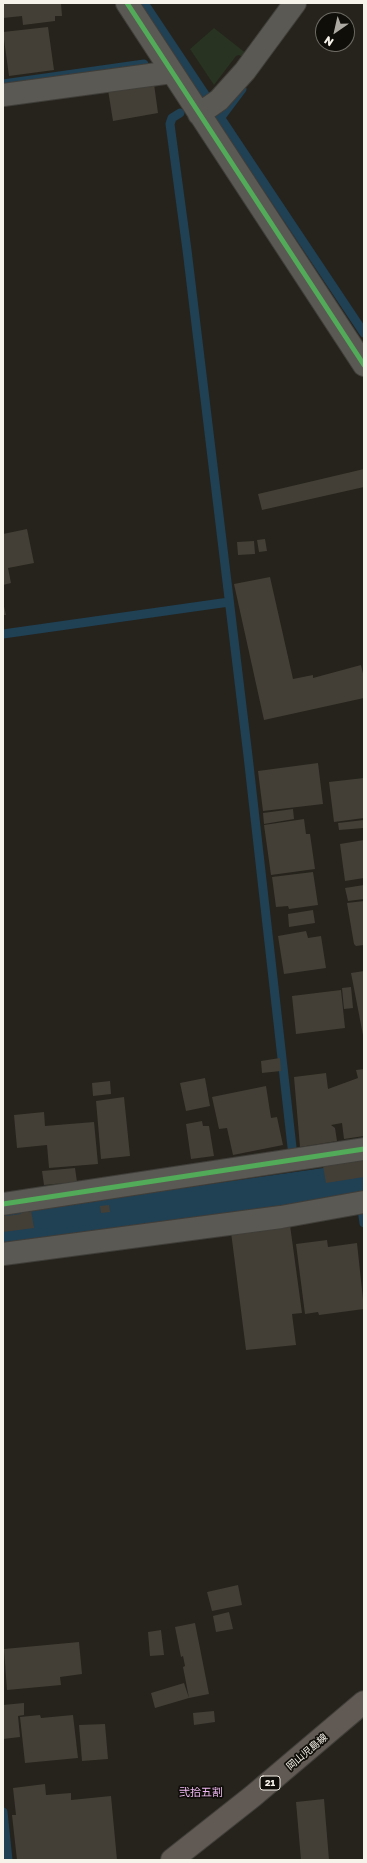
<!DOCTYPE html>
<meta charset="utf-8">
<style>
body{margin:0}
#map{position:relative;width:367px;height:1863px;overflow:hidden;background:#25231c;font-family:"Golos Text",sans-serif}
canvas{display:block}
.frame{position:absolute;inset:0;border:4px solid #f6f3eb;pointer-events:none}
.north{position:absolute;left:315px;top:12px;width:40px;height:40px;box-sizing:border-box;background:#100e08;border:1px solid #6c6a63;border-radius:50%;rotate:214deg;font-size:11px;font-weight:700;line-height:16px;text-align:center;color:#f6f3eb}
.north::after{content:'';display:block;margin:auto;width:14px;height:18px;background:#adaaa3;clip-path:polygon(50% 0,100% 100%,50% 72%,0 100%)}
</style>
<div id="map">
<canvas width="367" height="1863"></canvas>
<div class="frame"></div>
<div class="north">N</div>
</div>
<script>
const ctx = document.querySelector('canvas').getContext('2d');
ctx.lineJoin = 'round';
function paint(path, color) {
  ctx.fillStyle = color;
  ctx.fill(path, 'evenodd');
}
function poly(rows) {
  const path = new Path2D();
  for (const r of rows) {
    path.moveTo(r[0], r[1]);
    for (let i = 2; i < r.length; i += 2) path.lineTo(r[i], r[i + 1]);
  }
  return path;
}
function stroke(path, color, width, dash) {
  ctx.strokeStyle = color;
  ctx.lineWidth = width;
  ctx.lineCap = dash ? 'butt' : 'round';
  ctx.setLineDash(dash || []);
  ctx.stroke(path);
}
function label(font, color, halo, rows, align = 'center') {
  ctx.font = font + ' "Golos Text","Noto Sans JP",sans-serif';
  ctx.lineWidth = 3.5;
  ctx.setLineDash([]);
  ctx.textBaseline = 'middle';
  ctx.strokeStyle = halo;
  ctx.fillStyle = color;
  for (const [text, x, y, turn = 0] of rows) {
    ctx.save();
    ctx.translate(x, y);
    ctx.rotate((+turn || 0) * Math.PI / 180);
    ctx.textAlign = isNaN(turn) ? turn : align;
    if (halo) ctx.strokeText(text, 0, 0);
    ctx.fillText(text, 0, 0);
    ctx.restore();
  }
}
paint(poly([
 [214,28,247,54,244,58,239,55,236,56,214,85,190,49]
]), '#293321');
stroke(poly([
 [144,3,364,333],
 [3,84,144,64],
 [180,113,172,118,170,124,187,250,248,756,292,1147],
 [221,117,242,89],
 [3,634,229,602],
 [299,1187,301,1197],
 [359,1188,364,1223],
 [3,1812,8,1860]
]), '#204054', 9);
stroke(poly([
 [3,1239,364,1188]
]), '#204054', 51);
paint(poly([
 [3,3,61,3,62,16,55,16,55,21,23,25,22,16,3,18],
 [48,27,54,70,9,76,3,32],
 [154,84,158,113,113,121,108,90],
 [364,469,364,487,262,510,258,494],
 [27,529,34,563,8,568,11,583,3,585,3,534],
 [265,539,267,551,259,552,257,540],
 [254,541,255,554,238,555,237,542],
 [270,577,293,679,313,675,313,678,361,665,364,678,364,698,264,720,234,584],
 [3,602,6,615,3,615],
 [318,763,323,804,263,811,258,771],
 [364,778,364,818,334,822,329,782],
 [293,809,294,819,264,824,263,813],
 [304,819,306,834,310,834,315,869,271,875,264,825],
 [364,820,364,828,339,830,338,823],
 [364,840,364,878,345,881,340,844],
 [313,872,318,905,289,909,288,906,276,907,272,877],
 [364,885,364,899,348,901,345,888],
 [364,901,364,945,356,946,354,944,347,903],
 [313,910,315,923,289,927,288,914],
 [306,931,308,938,321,936,326,968,284,974,278,936],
 [364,971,364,1035,363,1035,351,973],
 [351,987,353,1008,344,1009,342,988],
 [341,990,345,1028,296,1034,292,996],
 [280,1058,281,1071,262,1073,261,1061],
 [364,1069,364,1136,344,1139,342,1123,331,1125,335,1128,337,1141,300,1147,294,1077,326,1073,328,1089,358,1078,356,1070],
 [205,1078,210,1106,186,1111,180,1083],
 [110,1081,111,1094,93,1096,92,1083],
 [266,1086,271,1118,277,1117,283,1145,233,1155,227,1128,219,1129,212,1097],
 [124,1097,130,1156,101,1159,96,1101],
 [44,1112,45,1126,94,1122,98,1164,49,1168,47,1145,17,1148,14,1115],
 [202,1121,203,1126,209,1126,214,1156,191,1159,186,1124],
 [364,1159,364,1177,326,1183,323,1166],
 [75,1168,77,1182,44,1185,42,1171],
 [109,1205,110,1212,101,1213,100,1206],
 [31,1210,34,1228,3,1232,3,1215,6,1214,6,1216,21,1214,20,1211],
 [290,1225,302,1313,292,1314,296,1345,246,1350,231,1232],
 [327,1240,328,1247,357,1243,364,1309,319,1315,318,1312,305,1314,296,1244],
 [238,1585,242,1605,212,1611,207,1592],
 [229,1612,233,1629,216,1632,213,1616],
 [195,1623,209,1694,189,1698,183,1667,185,1666,183,1656,181,1657,175,1627],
 [161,1630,164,1655,150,1656,148,1632],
 [79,1642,82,1674,60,1677,61,1685,7,1690,4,1649],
 [184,1683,189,1698,155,1708,151,1693],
 [24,1703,24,1715,18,1716,20,1737,3,1739,3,1705],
 [214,1711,215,1722,194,1725,193,1713],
 [40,1715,41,1718,73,1715,78,1758,25,1763,20,1717],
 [105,1724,108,1759,82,1761,79,1725],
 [45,1784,46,1795,71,1793,71,1800,111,1796,117,1860,17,1860,12,1815,16,1815,13,1788],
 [324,1799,329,1860,301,1860,296,1802]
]), '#433f36');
const minor = poly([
 [127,3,364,365],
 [3,95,172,72],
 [199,114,219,100,245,71,295,3],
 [3,1204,364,1149],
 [3,1254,281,1217,364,1202]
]);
const major = poly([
 [172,1860,253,1796,364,1702]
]);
stroke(minor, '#403e39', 24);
stroke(major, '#403e39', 24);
stroke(minor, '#5b5953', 22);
stroke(major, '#615953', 22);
stroke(poly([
 [127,3,364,365],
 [3,1204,364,1149]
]), '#51ab58', 5);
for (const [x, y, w] of [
 [270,1783,20]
]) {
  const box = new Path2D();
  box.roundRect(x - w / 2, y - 7, w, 14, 3);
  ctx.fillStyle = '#100e08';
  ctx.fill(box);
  stroke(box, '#f6f3eb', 1);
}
label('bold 9px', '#f6f3eb', null, [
 ["21",270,1783]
]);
label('10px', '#f6f3eb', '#100e08', [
 ["岡山児島線",307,1752,-40]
]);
label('11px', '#f0b9f5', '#100e08', [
 ["弐拾五割",201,1793]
]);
</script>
